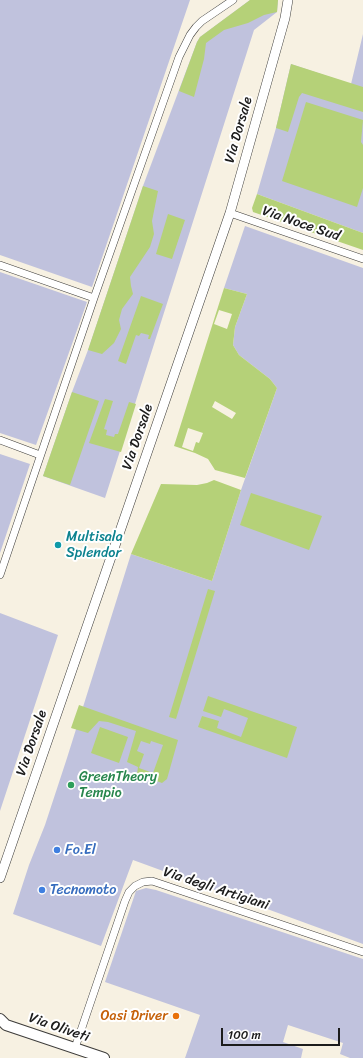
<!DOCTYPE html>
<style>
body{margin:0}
#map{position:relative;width:363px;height:1058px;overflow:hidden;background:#f7f1e2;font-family:Sriracha,sans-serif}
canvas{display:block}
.scale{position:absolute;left:221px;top:1028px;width:119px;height:18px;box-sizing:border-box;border:2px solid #1c1c1c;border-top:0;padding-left:5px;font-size:12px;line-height:14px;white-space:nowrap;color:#1c1c1c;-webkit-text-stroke:3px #fff;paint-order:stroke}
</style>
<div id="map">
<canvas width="363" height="1058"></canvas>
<div class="scale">100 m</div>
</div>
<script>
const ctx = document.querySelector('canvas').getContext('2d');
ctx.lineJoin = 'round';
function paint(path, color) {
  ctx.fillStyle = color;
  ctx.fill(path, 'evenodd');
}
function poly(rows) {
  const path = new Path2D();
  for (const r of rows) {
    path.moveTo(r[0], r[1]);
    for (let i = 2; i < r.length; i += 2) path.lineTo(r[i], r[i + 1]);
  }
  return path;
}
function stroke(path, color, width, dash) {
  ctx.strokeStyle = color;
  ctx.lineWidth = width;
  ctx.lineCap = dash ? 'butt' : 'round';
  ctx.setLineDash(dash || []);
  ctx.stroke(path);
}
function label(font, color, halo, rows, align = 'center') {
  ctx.font = font + ' Sriracha,sans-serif';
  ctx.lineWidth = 4;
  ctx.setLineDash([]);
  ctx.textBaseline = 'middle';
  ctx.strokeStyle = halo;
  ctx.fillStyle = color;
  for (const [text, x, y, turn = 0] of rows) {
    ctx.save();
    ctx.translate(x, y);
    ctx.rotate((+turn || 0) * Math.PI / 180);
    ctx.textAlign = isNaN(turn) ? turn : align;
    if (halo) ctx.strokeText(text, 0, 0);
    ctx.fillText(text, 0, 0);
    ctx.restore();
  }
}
paint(poly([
 [0,0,190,0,92,287,0,255],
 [250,0,278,0,277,12,254,30,105,498,43,476,72,392,88,350,143,186,197,42,200,37],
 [363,34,363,233,257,194,276,128,291,64,351,84],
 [245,226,363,268,363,944,133,860,101,946,13,914,29,865,45,825,67,758,131,554,212,581,241,490,277,388,270,379,239,355,233,345,235,327,247,294,224,288],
 [0,272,87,302,36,445,0,433],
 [0,454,30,464,0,553],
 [0,613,58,635,0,811],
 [146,888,156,890,363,959,363,1058,350,1058,340,1054,343,1043,288,1025,283,1042,303,1049,301,1058,185,1058,200,1015,105,982,136,891]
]), '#c0c2dd');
paint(poly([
 [250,0,278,0,277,12,264,15,248,23,224,30,206,43,204,59,194,97,179,91,197,42,200,37],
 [291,64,363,87,363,112,302,93,299,97,288,132,276,128],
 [306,102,363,120,361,142,363,145,363,188,357,207,282,181],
 [143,186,158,191,152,221,154,234,150,247,130,277,131,286,133,294,122,309,119,320,121,329,114,343,102,354,88,350],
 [257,194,363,233,363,250,253,212,252,208],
 [168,214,185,220,172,259,156,254],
 [224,288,247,294,235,327,233,345,239,355,270,379,277,388,245,478,215,470,208,459,195,453,174,446],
 [219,310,232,314,227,329,214,324],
 [215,401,236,413,232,419,212,407],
 [188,428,203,433,199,443,196,442,193,451,182,447],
 [141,296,163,304,150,339,148,339,149,335,141,333,139,336,136,335,126,364,118,361],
 [72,392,99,401,70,485,43,476],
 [105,399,113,401,104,429,107,430,106,435,114,437,115,434,118,434,129,402,136,404,121,452,89,443],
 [214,480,241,490,212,581,131,554,161,484,197,485,207,483],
 [251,493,322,516,309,550,240,525],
 [208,589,215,591,176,719,169,717],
 [208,696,297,727,287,758,198,727,202,716,219,721,217,728,241,737,248,718,224,709,221,717,203,711],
 [79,705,178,740,167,779,162,783,137,774,138,767,127,762,136,731,108,722,99,721,88,733,71,728],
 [141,741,150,744,151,741,163,745,153,773,139,768,144,754,137,751],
 [100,727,128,737,119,763,91,753]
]), '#b5d178');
const minor = poly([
 [230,213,363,259],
 [0,265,94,298],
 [0,440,40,455],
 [0,575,94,298,179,57,190,35,196,27,202,21,233,0],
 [75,1048,125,901,129,892,135,886,143,882,152,881,161,884,363,952]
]);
const tertiary = poly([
 [0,878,230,213,285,18,288,0]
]);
const secondary = poly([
 [0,1019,6,1025,104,1058]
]);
stroke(minor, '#3d3c3a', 8);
stroke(tertiary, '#3d3c3a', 10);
stroke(secondary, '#3d3c3a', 12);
stroke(minor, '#fff', 7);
stroke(tertiary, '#fff', 9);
stroke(secondary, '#fff', 10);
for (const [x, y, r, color] of [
 [58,545,4,"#0f9aa8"],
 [71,785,4,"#2e9e5b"],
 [57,850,4,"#3f7fe0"],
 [42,890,4,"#3f7fe0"],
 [176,1016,4,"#e8710a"]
]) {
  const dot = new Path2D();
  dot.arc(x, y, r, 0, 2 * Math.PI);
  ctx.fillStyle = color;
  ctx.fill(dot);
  stroke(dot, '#fff', 1.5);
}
label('14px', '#1c1c1c', '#fff', [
 ["Via Dorsale",239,130,-74],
 ["Via Noce Sud",301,224,19],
 ["Via Dorsale",138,437,-71],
 ["Via Dorsale",32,743,-71],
 ["Via degli Artigiani",216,889,18],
 ["Via Oliveti",59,1028,19]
]);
label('14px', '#0d838f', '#fff', [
 ["Multisala",66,537],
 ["Splendor",66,553]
], 'left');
label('14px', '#27864d', '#fff', [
 ["GreenTheory",79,777],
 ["Tempio",79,793]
], 'left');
label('14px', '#366cbe', '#fff', [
 ["Fo.El",65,850],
 ["Tecnomoto",50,890]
], 'left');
label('14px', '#c56008', '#fff', [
 ["Oasi Driver",168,1016]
], 'right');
</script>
